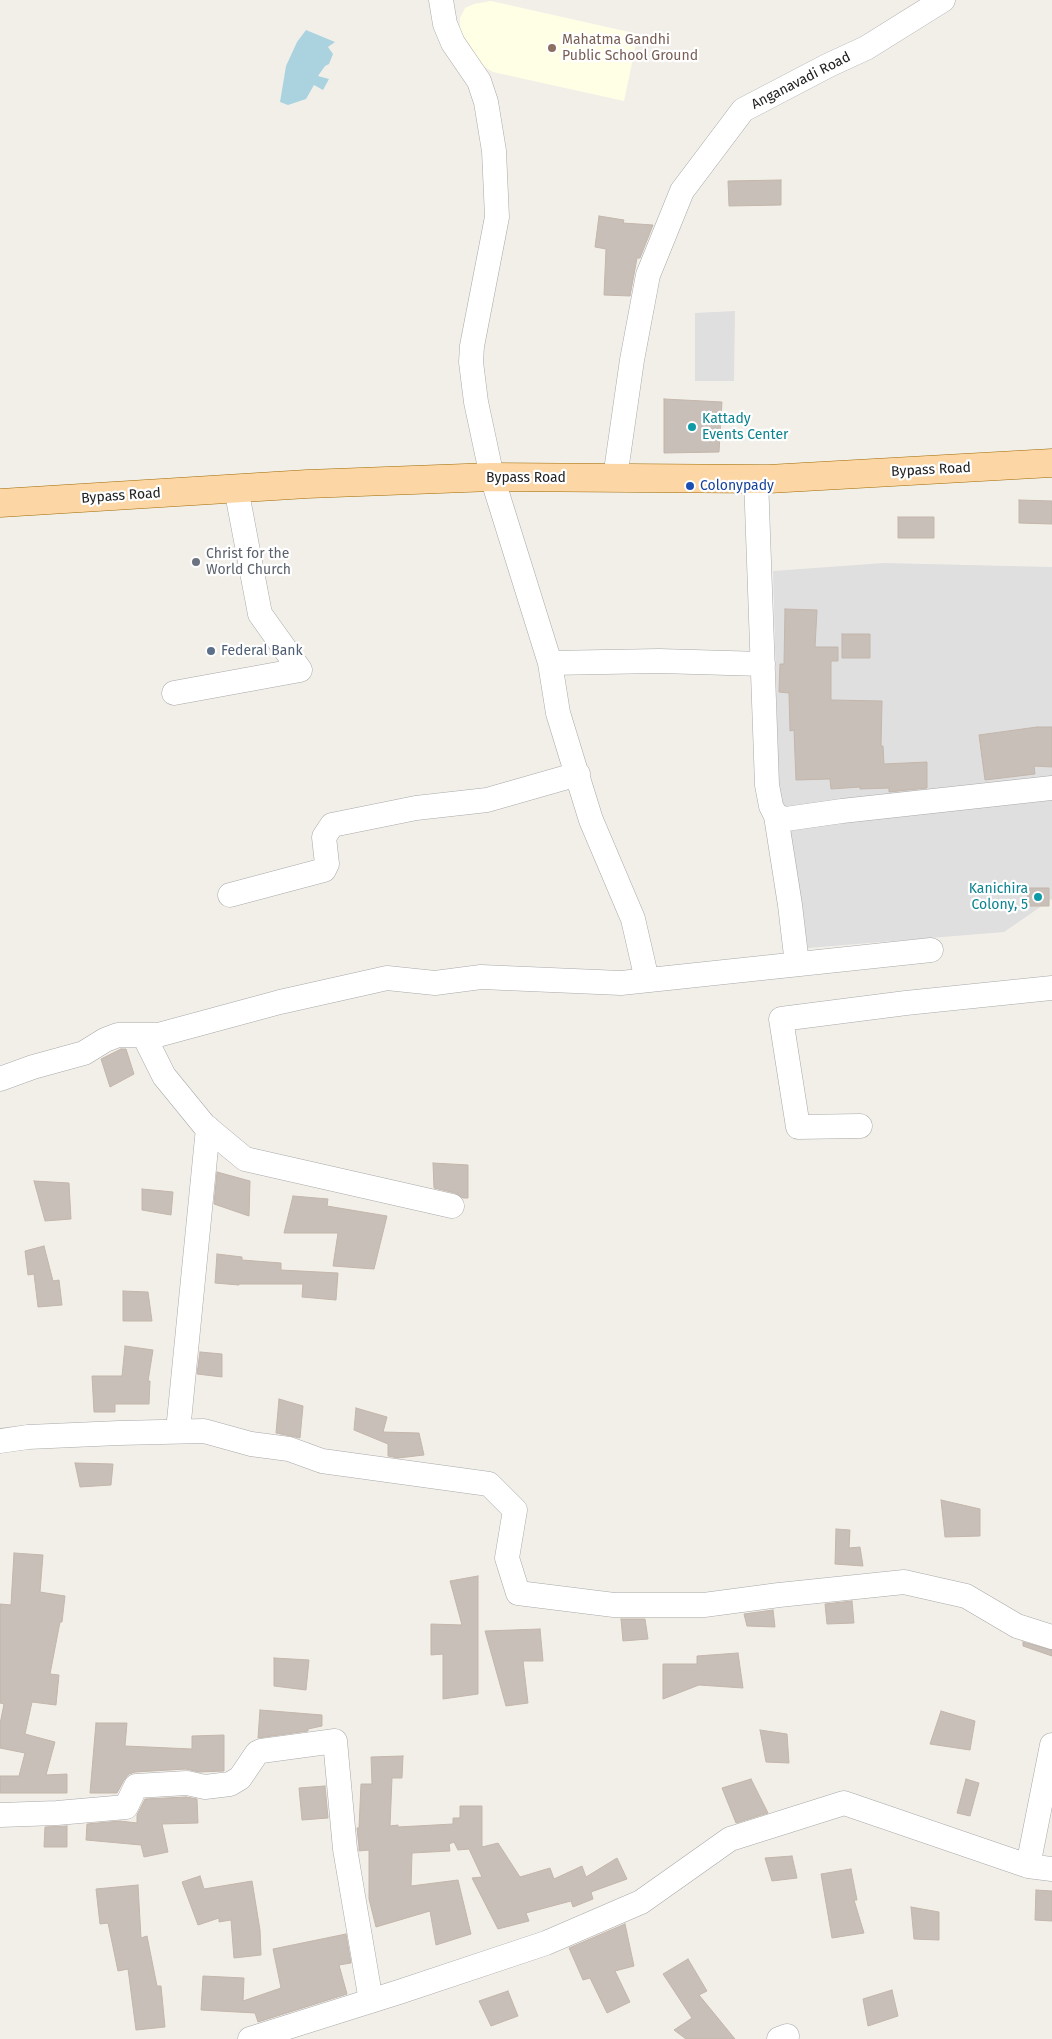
<!DOCTYPE html>
<style>
body{margin:0}
canvas{display:block;background:#f2efe9}
</style>
<canvas width="1052" height="2039"></canvas>
<script>
const ctx = document.querySelector('canvas').getContext('2d');
ctx.lineJoin = 'round';
function paint(path, color) {
  ctx.fillStyle = color;
  ctx.fill(path, 'evenodd');
}
function poly(rows) {
  const path = new Path2D();
  for (const r of rows) {
    path.moveTo(r[0], r[1]);
    for (let i = 2; i < r.length; i += 2) path.lineTo(r[i], r[i + 1]);
  }
  return path;
}
function stroke(path, color, width, dash) {
  ctx.strokeStyle = color;
  ctx.lineWidth = width;
  ctx.lineCap = dash ? 'butt' : 'round';
  ctx.setLineDash(dash || []);
  ctx.stroke(path);
}
function label(font, color, halo, rows, align = 'center') {
  ctx.font = font + ' "Fira Sans",sans-serif';
  ctx.lineWidth = 4.5;
  ctx.setLineDash([]);
  ctx.textBaseline = 'middle';
  ctx.strokeStyle = halo;
  ctx.fillStyle = color;
  for (const [text, x, y, turn = 0] of rows) {
    ctx.save();
    ctx.translate(x, y);
    ctx.rotate((+turn || 0) * Math.PI / 180);
    ctx.textAlign = isNaN(turn) ? turn : align;
    if (halo) ctx.strokeText(text, 0, 0);
    ctx.fillText(text, 0, 0);
    ctx.restore();
  }
}
paint(poly([
 [735,311,734,381,695,381,695,313],
 [884,563,1052,567,1052,899,1004,932,808,948,779,794,773,571]
]), '#e0dfdf');
paint(poly([
 [491,1,638,34,624,101,493,72,477,62,460,30,460,18,465,8,474,4]
]), '#ffffe5');
paint(poly([
 [306,30,335,42,328,47,333,54,329,64,325,66,318,76,329,79,323,90,314,85,306,99,288,105,280,102,286,66,297,42]
]), '#aad3df');
const building = poly([
 [781,180,781,205,729,206,728,181,781,180],
 [599,216,624,220,623,223,653,225,640,258,637,258,630,296,604,295,606,249,595,247,599,216],
 [664,399,722,402,719,452,664,453,664,399],
 [1019,500,1052,501,1052,524,1019,523,1019,500],
 [898,517,934,517,934,538,898,538,898,517],
 [785,609,817,610,815,647,838,647,838,661,831,661,831,700,882,701,881,746,883,746,884,764,927,762,927,788,889,792,889,788,860,789,860,787,831,789,830,779,796,780,794,730,790,731,789,693,779,692,780,664,784,664,785,609],
 [842,634,870,634,870,658,842,658,842,634],
 [1037,727,1052,727,1052,767,1034,766,1035,774,985,780,979,735,1037,727],
 [1028,888,1049,888,1049,906,1027,906,1028,888],
 [121,1049,126,1049,134,1074,110,1087,101,1059,121,1049],
 [433,1163,468,1165,468,1198,463,1198,455,1193,434,1188,433,1163],
 [217,1172,250,1181,249,1216,214,1204,217,1172],
 [34,1181,69,1183,71,1219,45,1221,34,1181],
 [142,1189,173,1192,171,1215,142,1210,142,1189],
 [293,1196,328,1199,327,1206,387,1216,374,1269,333,1266,338,1233,284,1233,293,1196],
 [44,1246,53,1281,59,1280,62,1305,38,1307,34,1274,28,1275,25,1251,44,1246],
 [217,1254,242,1257,242,1260,281,1263,281,1270,338,1273,336,1300,302,1297,303,1284,239,1284,239,1285,215,1283,217,1254],
 [123,1291,148,1292,152,1321,123,1321,123,1291],
 [125,1346,153,1350,148,1381,150,1381,149,1404,115,1404,115,1412,94,1412,92,1376,122,1376,125,1346],
 [200,1352,222,1354,222,1377,197,1374,200,1352],
 [279,1399,303,1406,300,1438,276,1433,279,1399],
 [356,1408,387,1417,383,1432,419,1433,424,1455,398,1458,388,1456,388,1444,354,1430,356,1408],
 [75,1463,113,1464,111,1485,80,1487,75,1463],
 [941,1500,980,1509,980,1536,945,1537,941,1500],
 [836,1529,850,1530,849,1548,860,1547,863,1566,835,1564,836,1529],
 [14,1553,43,1555,40,1592,65,1596,62,1622,60,1622,50,1674,59,1675,56,1705,32,1702,25,1734,55,1742,46,1775,67,1774,67,1793,0,1793,0,1776,19,1776,25,1753,0,1748,0,1724,4,1704,0,1703,0,1604,11,1605,14,1553],
 [478,1576,478,1694,443,1699,443,1654,431,1655,431,1624,462,1625,450,1581,478,1576],
 [852,1601,854,1623,827,1624,825,1604,852,1601],
 [773,1610,775,1627,747,1626,744,1614,773,1610],
 [621,1619,645,1619,648,1639,623,1641,621,1619],
 [540,1629,543,1661,523,1661,528,1703,506,1706,485,1631,540,1629],
 [1023,1642,1052,1650,1052,1656,1023,1646,1023,1642],
 [738,1653,743,1688,699,1685,663,1699,663,1664,697,1664,697,1656,738,1653],
 [274,1658,309,1660,306,1690,274,1686,274,1658],
 [260,1710,322,1715,322,1726,308,1729,308,1731,258,1738,260,1710],
 [941,1711,975,1721,970,1750,930,1744,941,1711],
 [96,1723,127,1723,125,1746,192,1749,192,1736,224,1735,224,1771,199,1772,186,1769,135,1772,129,1774,124,1780,117,1793,90,1793,96,1723],
 [760,1730,787,1734,789,1763,766,1762,760,1730],
 [403,1756,402,1778,392,1778,390,1826,398,1825,398,1827,453,1824,453,1818,460,1818,460,1806,482,1806,482,1847,498,1843,520,1877,550,1868,554,1879,582,1866,586,1877,617,1858,627,1879,591,1892,593,1899,573,1907,571,1901,526,1913,529,1921,498,1929,472,1878,482,1877,469,1849,458,1850,454,1842,449,1844,450,1851,412,1853,411,1886,458,1880,471,1934,436,1945,430,1911,376,1927,369,1899,369,1850,359,1851,359,1847,357,1828,359,1828,361,1784,372,1784,371,1757,403,1756],
 [751,1779,768,1813,736,1823,722,1788,751,1779],
 [966,1779,979,1783,970,1816,957,1813,966,1779],
 [325,1786,328,1818,302,1820,299,1788,325,1786],
 [186,1797,197,1799,198,1823,162,1824,168,1852,144,1857,141,1845,86,1840,87,1824,120,1821,137,1823,137,1815,145,1799,186,1797],
 [67,1826,67,1847,44,1847,45,1827,67,1826],
 [792,1856,797,1878,772,1881,765,1858,792,1856],
 [851,1869,857,1900,854,1900,864,1933,832,1938,821,1874,851,1869],
 [200,1876,204,1889,252,1881,260,1930,261,1955,234,1958,231,1920,219,1922,219,1918,198,1925,182,1882,200,1876],
 [138,1885,141,1938,147,1936,157,1986,161,1986,165,2027,136,2030,128,1969,118,1971,108,1923,100,1924,96,1889,138,1885],
 [1036,1890,1052,1891,1052,1921,1035,1920,1036,1890],
 [911,1907,939,1912,939,1940,914,1939,911,1907],
 [625,1924,634,1966,615,1971,630,2002,607,2013,590,1978,583,1980,569,1948,625,1924],
 [346,1934,351,1963,339,1965,347,1994,258,2022,255,2013,201,2010,203,1976,244,1978,243,2001,281,1988,273,1949,346,1934],
 [688,1959,707,1991,699,1995,735,2039,686,2039,674,2030,692,2018,663,1974,688,1959],
 [892,1990,898,2016,868,2026,863,1999,892,1990],
 [508,1991,518,2016,491,2026,479,2001,508,1991]
]);
paint(building, '#c7bfb8');
stroke(building, '#c4b6ab', 1);
const minor = poly([
 [441,0,445,24,453,43,479,81,486,102,494,151,497,217,472,346,471,362,476,402,492,477,550,663],
 [615,478,632,360,648,275,682,191,743,110,829,65,866,48,943,0],
 [756,478,767,785,771,806,776,816,786,819,842,811,1052,788],
 [174,693,300,670,260,614,236,488],
 [776,816,790,905,797,964],
 [230,895,324,870,327,864,324,837,332,825,416,808,487,800,578,774],
 [647,980,633,919,591,820,573,762,558,713,550,663,659,661,763,664],
 [144,1036,164,1076,204,1125,245,1159,452,1206],
 [0,1079,33,1067,84,1053,105,1040,118,1035,158,1035,280,1002,387,978,435,983,481,977,621,983,931,950],
 [860,1126,798,1127,781,1019,906,1003,1052,988],
 [178,1431,208,1128],
 [0,1441,28,1437,119,1433,204,1431,251,1444,289,1449,322,1461,489,1484,515,1510,507,1558,518,1593,614,1605,704,1605,779,1595,904,1582,966,1596,1017,1626,1052,1637],
 [0,1815,57,1813,126,1807,136,1786,187,1783,205,1787,230,1784,240,1778,257,1753,261,1751,335,1741,345,1849,371,2001],
 [1028,1866,1052,1745],
 [250,2039,399,1992,546,1943,641,1902,730,1839,844,1803,1028,1866,1052,1869],
 [779,2039,787,2036]
]);
const major = poly([
 [0,503,307,484,492,477,768,479,1052,463]
]);
stroke(minor, '#a9a9a9', 25);
stroke(major, '#a06b00', 29);
stroke(minor, '#fff', 24);
stroke(major, '#fcd6a4', 28);
for (const [x, y, r, color] of [
 [552,48,5,"#8d6e63"],
 [692,427,5,"#0f9aa8"],
 [690,486,5,"#1a4fb4"],
 [196,562,5,"#6b7280"],
 [211,651,5,"#5c6f8a"],
 [1038,897,5,"#0f9aa8"]
]) {
  const dot = new Path2D();
  dot.arc(x, y, r, 0, 2 * Math.PI);
  ctx.fillStyle = color;
  ctx.fill(dot);
  stroke(dot, '#fff', 2);
}
label('14px', '#785e54', '#fff', [
 ["Mahatma Gandhi",562,40],
 ["Public School Ground",562,56]
], 'left');
label('14px', '#222', '#fff', [
 ["Anganavadi Road",801,81,-27],
 ["Bypass Road",931,470,-3],
 ["Bypass Road",526,478],
 ["Bypass Road",121,496,-4]
]);
label('14px', '#0d838f', '#fff', [
 ["Kattady",702,419],
 ["Events Center",702,435],
 ["Kanichira",1028,889,"right"],
 ["Colony, 5",1028,905,"right"]
], 'left');
label('14px', '#164399', '#fff', [
 ["Colonypady",700,486]
], 'left');
label('14px', '#5b616d', '#fff', [
 ["Christ for the",206,554],
 ["World Church",206,570]
], 'left');
label('14px', '#4e5e75', '#fff', [
 ["Federal Bank",221,651]
], 'left');
</script>
